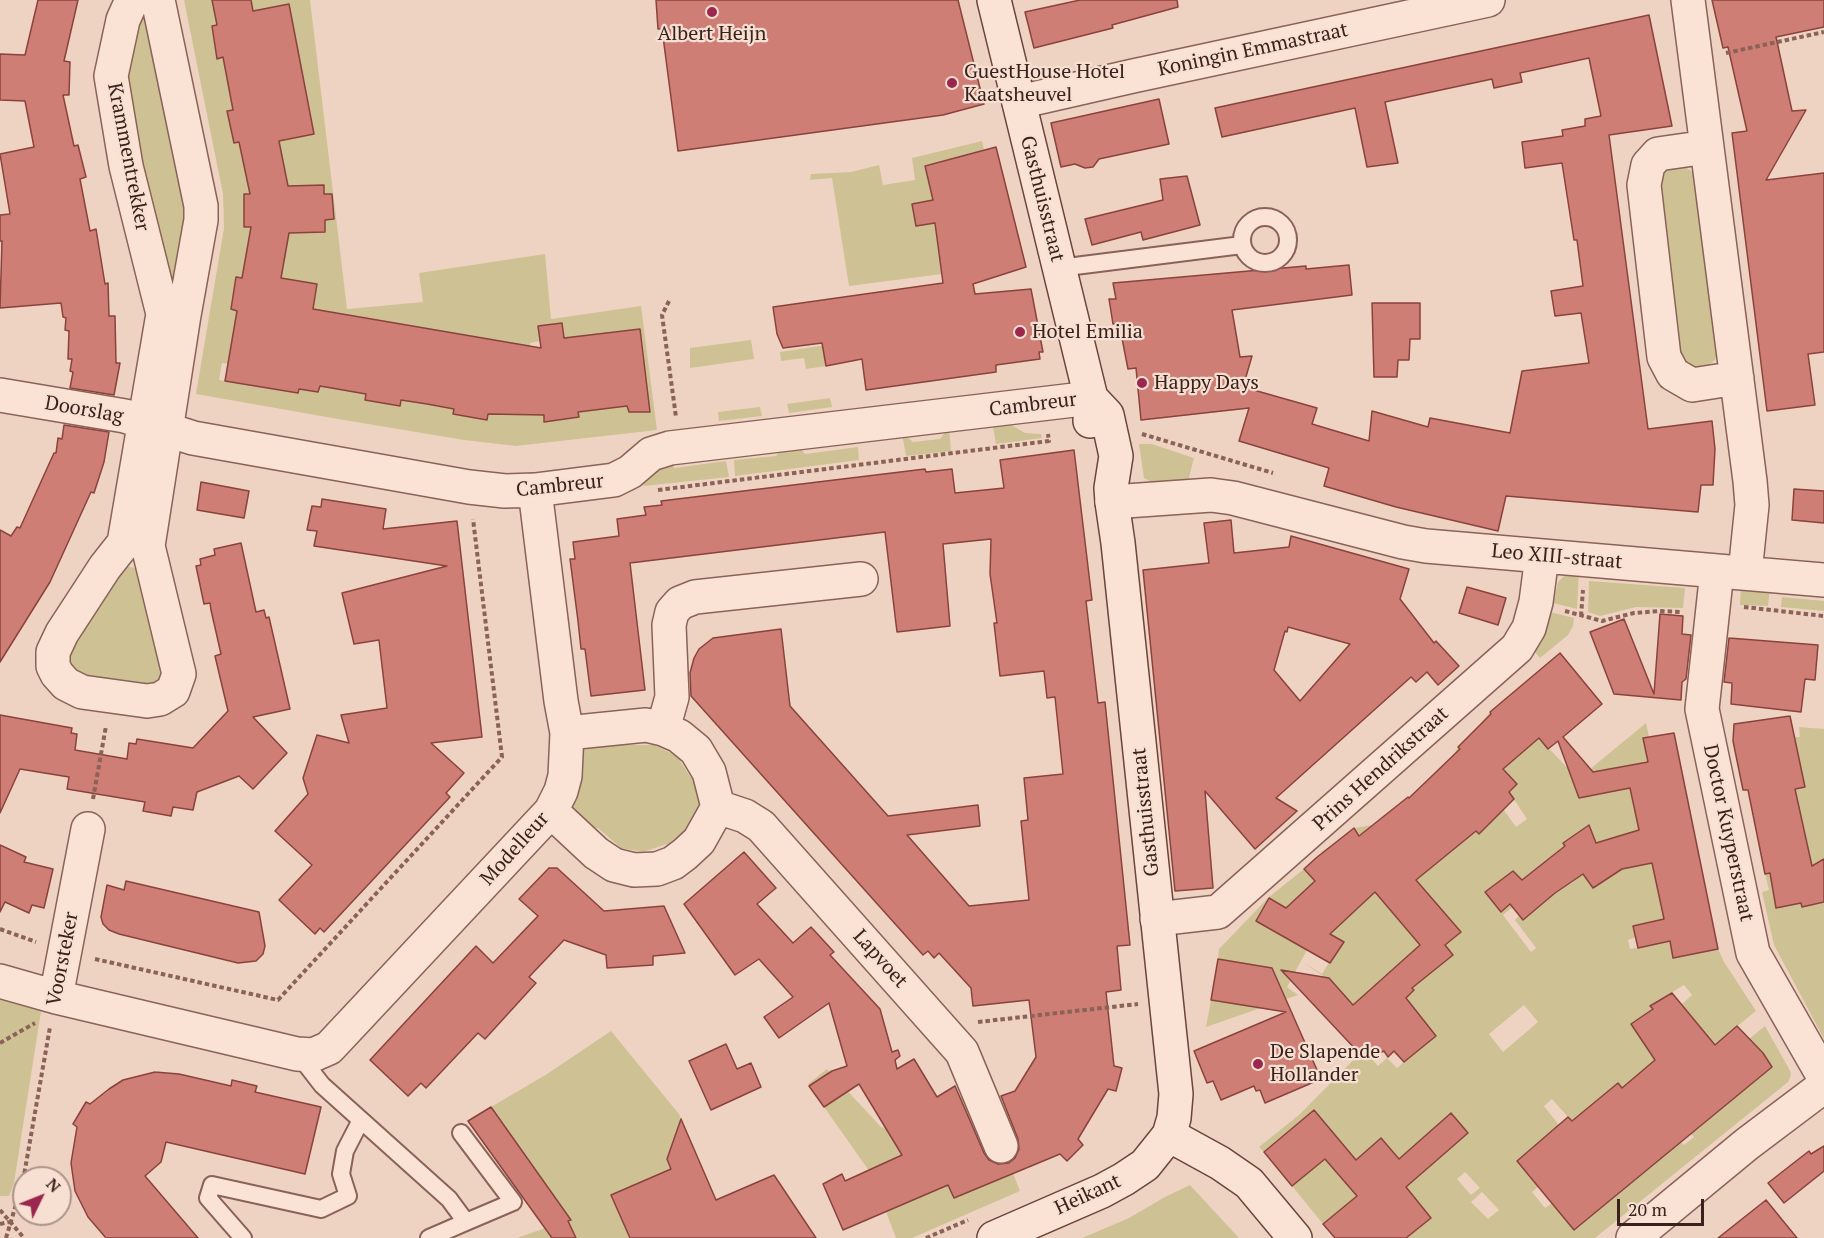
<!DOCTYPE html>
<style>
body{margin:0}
#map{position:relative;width:1824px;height:1238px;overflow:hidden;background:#efd3c2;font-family:"PT Serif",serif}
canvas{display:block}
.north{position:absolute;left:12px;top:1166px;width:60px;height:60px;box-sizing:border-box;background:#f7e0d1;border:2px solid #ab9489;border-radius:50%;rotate:47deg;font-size:16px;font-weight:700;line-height:24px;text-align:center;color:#39211d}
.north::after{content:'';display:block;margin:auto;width:21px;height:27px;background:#9b264e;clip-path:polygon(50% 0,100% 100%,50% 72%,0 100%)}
.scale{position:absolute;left:1617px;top:1199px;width:87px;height:27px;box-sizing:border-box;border:3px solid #39211d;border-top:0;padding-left:8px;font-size:18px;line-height:21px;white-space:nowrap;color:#39211d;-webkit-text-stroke:4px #f7e0d1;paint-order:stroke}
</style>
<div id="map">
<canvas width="1824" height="1238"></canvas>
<div class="north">N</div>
<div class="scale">20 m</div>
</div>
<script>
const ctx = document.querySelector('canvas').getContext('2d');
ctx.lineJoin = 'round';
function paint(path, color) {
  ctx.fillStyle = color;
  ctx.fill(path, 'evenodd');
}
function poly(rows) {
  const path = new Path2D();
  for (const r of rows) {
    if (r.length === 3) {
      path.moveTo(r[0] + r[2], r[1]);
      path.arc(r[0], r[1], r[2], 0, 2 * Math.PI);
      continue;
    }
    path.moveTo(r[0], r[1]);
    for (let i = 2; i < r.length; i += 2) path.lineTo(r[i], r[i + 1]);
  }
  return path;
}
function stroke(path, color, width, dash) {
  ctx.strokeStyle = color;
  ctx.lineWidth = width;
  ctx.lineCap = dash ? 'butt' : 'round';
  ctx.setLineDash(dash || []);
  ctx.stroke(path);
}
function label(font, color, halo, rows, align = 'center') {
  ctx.font = font + ' "PT Serif",serif';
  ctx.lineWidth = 4.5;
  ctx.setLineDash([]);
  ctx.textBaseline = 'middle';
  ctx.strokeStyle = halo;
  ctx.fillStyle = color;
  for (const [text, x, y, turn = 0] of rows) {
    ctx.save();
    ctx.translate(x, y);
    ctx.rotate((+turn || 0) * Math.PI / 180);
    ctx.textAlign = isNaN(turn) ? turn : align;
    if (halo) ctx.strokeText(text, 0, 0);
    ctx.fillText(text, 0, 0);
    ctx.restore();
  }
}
paint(poly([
 [184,0,212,0,217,25,212,26,217,59,223,57,234,110,227,111,231,127,234,143,240,142,250,194,244,194,244,226,251,227,242,278,236,278,231,309,237,311,228,364,222,363,219,380,298,393,299,389,315,392,316,385,369,394,368,401,400,406,401,400,454,409,453,414,487,420,488,414,544,415,545,422,578,417,578,412,631,406,650,412,640,329,564,339,561,323,539,326,540,341,530,343,534,376,499,376,505,342,313,309,281,278,289,233,325,220,334,219,332,194,324,194,324,186,288,186,279,141,314,134,310,111,305,88,270,95,262,56,298,49,289,4,253,11,251,0,310,0,347,309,423,302,419,273,545,254,551,319,641,306,657,430,516,446,464,440,338,419,196,394,224,228,223,194],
 [145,15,192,213,181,283,168,286,121,71,138,17],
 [982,141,984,150,964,155,967,166,952,170,949,159,924,165,930,187,933,187,942,274,849,286,832,178,810,180,811,174,851,172,879,165,883,185,915,180,912,158],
 [1684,166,1694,173,1718,353,1715,360,1709,365,1699,368,1692,367,1680,359,1656,188,1661,172,1668,167],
 [751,340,754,359,690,368,690,348],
 [860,340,858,343,823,348,826,366,806,369,804,358,781,361,780,352],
 [830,398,832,407,789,413,787,404],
 [760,407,762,416,719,421,718,412],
 [992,421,1008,423,1025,433,1041,434,1042,438,996,444],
 [949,427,951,451,906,456,902,433,913,442,940,439],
 [1139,444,1152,444,1194,458,1187,485,1157,485,1144,478],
 [785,445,798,445,805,454,858,447,859,460,735,476,734,460,776,456],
 [673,459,674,468,726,461,729,477,644,486,644,479],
 [120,566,138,568,170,670,153,691,71,677,66,644],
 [1574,572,1579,572,1577,609,1553,603,1558,582,1565,575],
 [1589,581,1685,588,1683,608,1636,607,1600,616,1588,612],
 [1741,584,1770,586,1768,606,1740,605],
 [1782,597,1824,601,1824,611,1781,607],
 [1550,612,1574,618,1573,626,1568,635,1540,658,1535,652],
 [1490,712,1523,751,1539,738,1578,779,1646,723,1649,737,1643,738,1649,765,1644,795,1632,797,1634,810,1687,800,1691,812,1642,822,1652,863,1704,881,1707,894,1676,900,1679,916,1633,926,1636,937,1628,940,1630,949,1670,941,1674,958,1718,949,1724,962,1756,1011,1735,1028,1725,1106,1772,1067,1749,1039,1765,1026,1788,1067,1791,1073,1790,1078,1788,1082,1595,1238,1406,1238,1431,1218,1421,1206,1357,1196,1323,1224,1292,1186,1342,1145,1291,1130,1264,1152,1259,1147,1300,1114,1379,1034,1332,982,1301,961,1287,987,1298,995,1206,1027,1211,1000,1271,981,1273,968,1218,959,1219,949,1269,897,1304,869,1315,881,1337,928,1366,900,1321,852,1335,843,1364,865,1384,903,1438,967,1453,955,1445,945,1457,935,1458,930,1415,878,1379,861,1355,828,1378,824,1432,867,1452,851,1409,798,1414,794,1471,826,1478,833,1453,756,1458,747,1496,785,1490,791,1516,827,1527,819,1515,801,1508,794,1517,784,1494,761,1501,754,1475,730],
 [1598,775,1602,794,1585,797,1581,781],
 [1588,825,1596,845,1603,881,1593,888,1583,874,1568,884,1575,860,1565,842],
 [1541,865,1549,875,1530,889,1522,879],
 [1509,874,1526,893,1501,912,1485,892],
 [1269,898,1324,929,1330,961,1322,974,1301,961,1307,950,1256,921],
 [1513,907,1523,920,1519,916,1515,920,1536,948,1531,952,1503,915],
 [1385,975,1409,1000,1400,1009,1377,983],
 [1684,985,1692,995,1682,1004,1687,1012,1668,1028,1650,1006],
 [1524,1005,1538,1022,1503,1052,1489,1034],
 [1644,1015,1660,1039,1647,1048,1631,1024],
 [1380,1041,1404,1062,1397,1068,1387,1058,1378,1066,1367,1054],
 [1552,1099,1575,1125,1526,1172,1517,1161,1559,1125,1544,1106],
 [1688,1108,1702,1125,1691,1134,1694,1137,1684,1145,1681,1142,1678,1144,1660,1122],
 [1451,1113,1468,1133,1422,1173,1405,1154],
 [1381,1138,1391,1150,1375,1164,1339,1174],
 [1580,1152,1616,1195,1574,1230,1552,1203,1545,1208,1532,1192],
 [1465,1172,1480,1188,1471,1195,1457,1179],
 [1482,1192,1499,1210,1488,1219,1471,1202],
 [1799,727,1824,729,1824,859,1816,864,1824,880,1824,884,1822,880,1773,890,1777,908,1801,903,1803,907,1824,902,1824,1039,1774,945,1762,892,1769,890,1765,874,1779,871,1782,884,1814,877,1804,827,1788,830,1785,815,1754,821,1750,798,1805,787,1803,779,1798,780,1795,761,1789,762,1783,737,1800,737],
 [618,738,626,745,654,745,677,756,691,778,702,781,700,812,678,849,667,844,643,852,621,848,598,828,585,829,573,816,570,801,578,758,584,749,590,744],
 [0,992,42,1005,14,1183,9,1196,0,1196],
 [611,1031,679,1114,732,1238,517,1238,571,1219,491,1107,547,1074],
 [827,1069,882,1128,923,1104,935,1152,954,1198,996,1181,976,1131,955,1139,943,1110,962,1097,1003,1148,1020,1191,912,1238,896,1238,872,1175,824,1107,839,1096,808,1084],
 [1190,1185,1239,1238,1082,1238,1129,1218,1165,1197]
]), '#cec295');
const building = poly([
 [38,0,78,0,64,61,70,62,69,95,63,95,74,146,78,145,86,177,80,179,90,231,96,229,105,284,108,283,109,316,115,316,116,363,120,363,114,395,70,388,73,372,70,371,72,359,68,359,69,331,65,330,66,318,63,317,61,303,0,308,2,241,0,241,0,215,10,214,0,154,34,147,25,101,0,100,0,54,25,55,38,0],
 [212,0,251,0,253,11,289,4,314,134,279,141,288,186,324,185,324,194,332,194,334,219,325,220,325,232,289,233,281,278,317,284,313,309,541,348,538,326,562,323,564,338,640,329,650,412,629,412,627,406,578,412,579,417,544,422,544,415,488,414,487,420,453,414,454,409,427,404,401,400,400,406,365,400,366,394,320,386,318,392,299,389,298,393,225,381,237,311,231,309,236,277,242,278,251,227,244,227,244,194,250,194,239,142,234,143,227,111,233,110,223,57,217,59,212,26,217,25,212,0],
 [656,0,958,0,984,104,943,115,678,151,662,29,658,29,656,0],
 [1080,0,1177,0,1178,7,1112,25,1113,28,1034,48,1025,12,1080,0],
 [1712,0,1824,0,1824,27,1776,37,1792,111,1806,110,1766,180,1824,173,1824,352,1808,354,1815,405,1767,411,1732,133,1747,131,1728,47,1723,48,1712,0],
 [1649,15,1672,126,1609,135,1648,429,1712,421,1715,449,1713,485,1701,485,1698,512,1506,496,1498,531,1396,507,1324,486,1329,468,1239,441,1249,408,1141,420,1136,368,1128,369,1119,323,1113,324,1109,299,1116,299,1113,283,1306,266,1306,269,1349,265,1352,295,1232,310,1240,357,1252,356,1243,387,1317,408,1312,424,1369,441,1372,411,1428,427,1430,418,1510,433,1522,371,1589,363,1581,313,1555,316,1551,291,1583,286,1577,240,1574,240,1562,163,1525,168,1522,142,1563,136,1562,130,1585,126,1585,119,1601,116,1589,58,1520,73,1522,82,1494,88,1492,79,1385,102,1398,163,1367,167,1355,108,1222,137,1215,108,1649,15],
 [1159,99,1169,144,1099,159,1093,167,1085,168,1075,164,1061,167,1051,123,1159,99],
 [996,147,1026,267,973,284,975,294,1031,289,1043,352,1039,352,1040,359,996,365,996,372,866,390,862,359,826,366,822,343,783,348,777,334,773,307,943,283,935,223,916,226,912,204,933,200,925,166,996,147],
 [1187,176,1200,225,1143,240,1141,232,1092,245,1085,219,1163,200,1160,179,1187,176],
 [1372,303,1420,303,1420,339,1410,339,1409,360,1398,360,1397,377,1374,377,1372,303],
 [64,425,109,432,104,462,94,493,91,492,50,582,0,662,0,530,11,536,17,527,20,528,54,453,56,453,58,438,62,439,64,425],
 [1074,450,1092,600,1086,601,1098,703,1105,702,1130,945,1117,946,1121,990,1106,992,1114,1066,1122,1068,1116,1091,1108,1089,1078,1139,1083,1145,1067,1161,1060,1154,954,1198,948,1185,843,1230,823,1184,842,1174,845,1181,902,1155,859,1084,824,1107,809,1086,832,1071,847,1066,829,1003,779,1038,764,1017,793,997,759,959,735,975,684,904,744,852,776,888,757,904,793,943,811,927,834,952,830,955,880,1009,892,1052,898,1050,900,1056,895,1060,897,1069,914,1059,937,1097,955,1086,984,1153,989,1160,998,1164,1009,1163,1015,1158,1019,1149,1018,1139,1001,1096,1015,1091,1036,1057,1029,1000,973,1006,971,988,939,953,934,958,928,951,923,955,691,696,690,673,694,658,699,649,713,638,781,629,790,706,888,816,978,805,980,826,907,835,969,906,1029,900,1021,821,1028,820,1024,778,1063,774,1055,697,1047,698,1044,671,1000,676,994,623,997,623,990,574,991,539,943,544,950,626,897,632,885,532,630,563,645,690,591,696,585,649,581,649,578,621,570,559,575,559,573,542,619,536,617,519,646,515,644,507,662,505,661,501,925,469,926,472,952,469,955,493,1004,488,1000,460,1074,450],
 [201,482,249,491,244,518,197,510,201,482],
 [1794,489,1824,491,1824,523,1792,520,1794,489],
 [322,499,386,509,383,529,457,521,482,737,431,743,464,773,446,793,450,797,324,932,320,928,315,934,279,900,312,865,275,831,308,794,303,778,317,735,349,743,341,715,387,708,379,640,354,644,342,593,447,566,314,546,317,531,307,530,312,506,321,507,322,499],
 [1231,520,1234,553,1289,547,1291,536,1409,569,1400,599,1434,643,1436,641,1459,666,1438,685,1427,672,1416,682,1411,677,1276,798,1297,811,1255,849,1205,791,1213,888,1175,891,1143,570,1209,563,1204,523,1231,520],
 [1288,627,1350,644,1300,701,1274,670,1285,631,1287,632,1288,627],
 [241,543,256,612,264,610,266,618,269,617,290,709,253,717,287,753,253,789,239,776,197,792,193,810,173,807,171,816,143,811,145,802,67,789,69,777,20,769,0,813,0,715,72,728,71,733,77,734,75,750,127,759,129,743,136,744,137,739,193,748,228,711,215,656,221,654,211,610,210,603,204,604,196,566,201,565,200,559,215,555,214,549,241,543],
 [1467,587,1506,598,1498,625,1459,613,1467,587],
 [1660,614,1683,616,1682,634,1691,635,1686,679,1682,682,1681,700,1614,694,1590,632,1624,619,1654,694,1660,614],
 [1729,638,1818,645,1815,680,1805,679,1801,712,1731,704,1732,683,1724,682,1729,638],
 [1560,653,1602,704,1563,737,1593,772,1648,762,1643,738,1674,733,1718,949,1673,958,1670,941,1638,948,1633,926,1664,919,1652,863,1622,869,1593,888,1583,874,1555,893,1523,920,1510,904,1501,912,1485,892,1513,871,1522,880,1565,846,1563,843,1589,825,1596,843,1639,830,1630,788,1579,798,1558,741,1548,749,1539,738,1503,769,1517,784,1509,792,1514,799,1479,834,1476,831,1416,880,1461,932,1445,945,1453,955,1412,988,1414,990,1406,998,1436,1036,1404,1062,1394,1051,1388,1057,1384,1051,1375,1055,1366,1046,1359,1053,1281,970,1329,978,1353,1005,1420,945,1375,892,1330,934,1344,942,1330,963,1256,921,1269,898,1286,908,1315,881,1304,869,1316,858,1354,828,1359,836,1408,797,1409,798,1460,749,1458,747,1491,714,1490,712,1560,653],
 [1790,716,1805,787,1795,789,1812,866,1824,859,1824,902,1802,907,1801,903,1776,908,1770,873,1765,874,1748,790,1743,790,1733,741,1734,724,1790,716],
 [0,845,26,857,24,862,53,869,44,908,32,905,29,913,5,902,0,912,0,845],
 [549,868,557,868,604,911,664,906,685,953,653,956,653,965,607,968,606,955,564,940,529,977,536,983,485,1039,478,1033,426,1088,421,1083,408,1096,370,1060,476,946,493,963,538,916,519,899,549,868],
 [126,881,259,912,265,946,263,954,256,961,238,963,119,934,109,930,103,924,101,917,107,885,124,890,126,881],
 [1218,959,1272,968,1321,1079,1265,1103,1260,1090,1256,1091,1254,1086,1221,1100,1213,1081,1207,1083,1194,1051,1286,1012,1211,1000,1218,959],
 [1672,993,1715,1045,1737,1026,1763,1053,1772,1067,1574,1230,1517,1161,1568,1117,1572,1121,1618,1083,1622,1088,1655,1060,1631,1024,1653,1009,1650,1006,1672,993],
 [726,1044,737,1069,751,1063,761,1087,711,1110,689,1061,726,1044],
 [155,1072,179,1074,231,1086,232,1080,257,1086,255,1092,321,1107,305,1174,166,1142,161,1162,145,1176,198,1238,106,1238,88,1217,75,1191,71,1163,77,1127,73,1124,86,1102,90,1104,109,1089,123,1080,155,1072],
 [491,1107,571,1220,568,1221,576,1238,552,1238,468,1121,491,1107],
 [1314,1110,1356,1160,1381,1138,1399,1159,1451,1113,1468,1133,1406,1187,1431,1218,1406,1238,1335,1238,1323,1224,1357,1196,1325,1159,1292,1186,1264,1152,1314,1110],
 [681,1119,716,1200,774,1175,816,1238,630,1238,611,1195,671,1169,667,1159,681,1119],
 [1824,1146,1824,1171,1784,1203,1768,1183,1809,1151,1811,1154,1824,1146],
 [1766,1200,1797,1238,1718,1238,1766,1200]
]);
paint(building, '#cf7e76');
stroke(building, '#8a423d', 1.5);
const lane = poly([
 [1265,240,23],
 [1059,268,1242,245],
 [298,1054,322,1085,449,1199,466,1222,429,1238],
 [461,1133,513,1202,466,1222],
 [243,1238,208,1198,212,1185,321,1209,348,1196,341,1174,345,1151,361,1120]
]);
const street = poly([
 [132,0,123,20,111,76,126,166,163,314,124,543,105,567,62,633,53,652,53,666,57,674,66,684,82,692,147,701,160,699,173,691,179,674,148,546,184,315,201,220,201,206,158,0],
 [1688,0,1750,481,1752,505,1745,573],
 [1019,102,1133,76,1488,0],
 [1707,147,1658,154,1648,165,1644,185,1664,357,1673,374,1692,385,1737,378],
 [0,395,125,416,193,438,469,487,505,491,535,490,614,480,630,472,651,454,670,448,1091,398],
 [1112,502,1211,495,1233,498,1403,542,1426,546,1824,580],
 [1717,571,1702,709,1753,953,1824,1077],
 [663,729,672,697,669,625,672,612,680,603,695,597,861,579],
 [567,733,646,725,663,729,679,736,696,750,709,772,718,807,745,816,761,826,962,1052,1001,1146],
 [551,811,596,853,614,865,634,870,657,869,673,863,685,854,699,841,718,807],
 [1157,919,1218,912,1517,648,1529,628,1536,602,1542,556],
 [0,981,56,997,297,1054,313,1055,329,1048,551,811,561,791,565,776,567,733,561,701,535,490],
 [56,997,88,829],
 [1633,1238,1747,1144,1824,1086]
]);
const secondary = poly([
 [994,0,1091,398,1090,421],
 [1169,1135,1220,1163,1249,1183,1295,1238],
 [994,1238,1102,1191,1124,1179,1145,1165,1169,1135,1174,1118,1176,1094,1118,543,1112,502,1111,488,1116,456,1107,415,1091,398]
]);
stroke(lane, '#8a6258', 20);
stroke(street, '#8a6258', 36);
stroke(secondary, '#6c443b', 36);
stroke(poly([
 [1726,53,1824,32],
 [669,301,662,315,676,417],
 [1142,434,1273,473],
 [658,490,1049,441,1048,434],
 [1744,607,1824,616],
 [1565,611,1602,621,1634,613,1660,611,1681,612],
 [1581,616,1583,590],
 [93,799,106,726],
 [0,929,36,942],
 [95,959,278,1000,502,757,473,519],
 [978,1022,1138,1004],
 [0,1043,35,1023],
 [0,1210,24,1238],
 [0,1224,9,1222],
 [6,1238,23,1181,50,1027],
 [926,1238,968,1220]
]), '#8a6258', 4, [4.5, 3]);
stroke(lane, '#fae3d5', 16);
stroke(street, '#fae3d5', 33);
stroke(secondary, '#fae3d5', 33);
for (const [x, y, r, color] of [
 [712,12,6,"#9b264e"],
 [952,83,6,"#9b264e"],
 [1020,332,6,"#9b264e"],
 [1142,383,6,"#9b264e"],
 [1258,1064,6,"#9b264e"]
]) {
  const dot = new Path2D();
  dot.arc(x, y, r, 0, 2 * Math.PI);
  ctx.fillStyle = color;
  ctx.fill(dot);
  stroke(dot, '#f7e0d1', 2);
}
label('20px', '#39211d', '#f7e0d1', [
 ["Albert Heijn",712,34,"center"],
 ["GuestHouse Hotel",964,72],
 ["Kaatsheuvel",964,95],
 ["Hotel Emilia",1032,332],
 ["Happy Days",1154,383],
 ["De Slapende",1270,1052],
 ["Hollander",1270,1075]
], 'left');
label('20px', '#39211d', '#f7e0d1', [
 ["Koningin Emmastraat",1253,50,-12],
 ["Krammentrekker",128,157,79],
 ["Gasthuisstraat",1042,199,76],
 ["Cambreur",1033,405,-7],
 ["Doorslag",84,410,10],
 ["Cambreur",560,486,-6],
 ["Leo XIII-straat",1557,557,5],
 ["Prins Hendrikstraat",1381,769,-42],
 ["Gasthuisstraat",1146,812,-96],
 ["Doctor Kuyperstraat",1728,833,78],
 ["Modelleur",515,849,-48],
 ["Voorsteker",63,959,-79],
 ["Lapvoet",880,959,48],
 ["Heikant",1088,1195,-25]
]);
</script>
